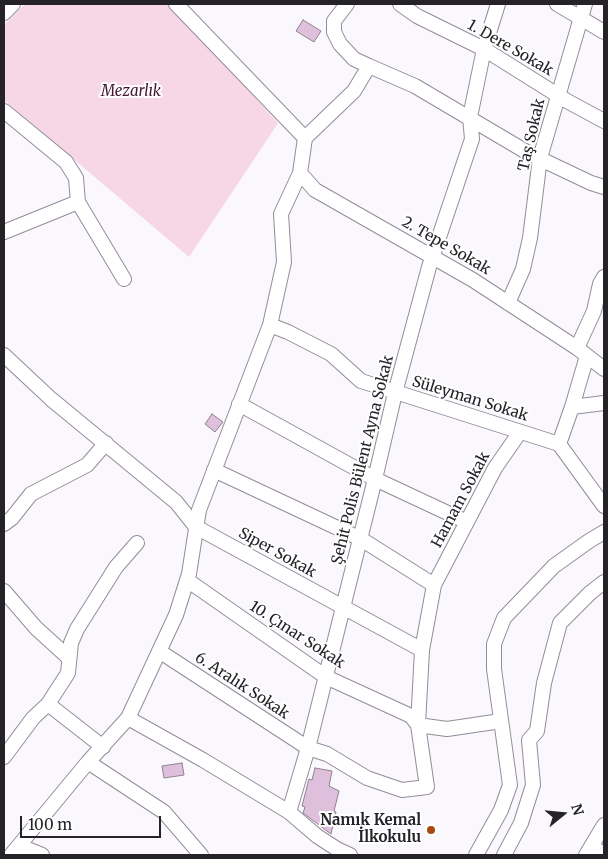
<!DOCTYPE html>
<meta charset="utf-8">
<style>
body{margin:0}
#map{position:relative;width:608px;height:859px;overflow:hidden;background:#faf7fd;font-family:Merriweather,serif}
canvas{display:block}
.frame{position:absolute;inset:0;border:5px solid #262328;pointer-events:none}
.north{position:absolute;left:538px;top:789px;width:50px;height:50px;-webkit-text-stroke:4px #fff;paint-order:stroke;rotate:73deg;font-size:14px;font-weight:700;line-height:20px;text-align:center;color:#262328}
.north::after{content:'';display:block;margin:auto;width:18px;height:22px;background:#262328;clip-path:polygon(50% 0,100% 100%,50% 72%,0 100%)}
.scale{position:absolute;left:20px;top:816px;width:141px;height:22px;box-sizing:border-box;border:2px solid #262328;border-top:0;padding-left:6px;font-size:15px;line-height:18px;white-space:nowrap;color:#262328;-webkit-text-stroke:4px #fff;paint-order:stroke}
</style>
<div id="map">
<canvas width="608" height="859"></canvas>
<div class="frame"></div>
<div class="north">N</div>
<div class="scale">100 m</div>
</div>
<script>
const ctx = document.querySelector('canvas').getContext('2d');
ctx.lineJoin = 'round';
function paint(path, color) {
  ctx.fillStyle = color;
  ctx.fill(path, 'evenodd');
}
function poly(rows) {
  const path = new Path2D();
  for (const r of rows) {
    path.moveTo(r[0], r[1]);
    for (let i = 2; i < r.length; i += 2) path.lineTo(r[i], r[i + 1]);
  }
  return path;
}
function stroke(path, color, width, dash) {
  ctx.strokeStyle = color;
  ctx.lineWidth = width;
  ctx.lineCap = dash ? 'butt' : 'round';
  ctx.setLineDash(dash || []);
  ctx.stroke(path);
}
function label(font, color, halo, rows, align = 'center') {
  ctx.font = font + ' Merriweather,serif';
  ctx.lineWidth = 4;
  ctx.setLineDash([]);
  ctx.textBaseline = 'middle';
  ctx.strokeStyle = halo;
  ctx.fillStyle = color;
  for (const [text, x, y, turn = 0] of rows) {
    ctx.save();
    ctx.translate(x, y);
    ctx.rotate((+turn || 0) * Math.PI / 180);
    ctx.textAlign = isNaN(turn) ? turn : align;
    if (halo) ctx.strokeText(text, 0, 0);
    ctx.fillText(text, 0, 0);
    ctx.restore();
  }
}
paint(poly([
 [25,4,166,4,174,9,278,123,189,257,4,100,4,25]
]), '#f7d7e6');
const building = poly([
 [303,20,321,31,314,42,296,31,303,20],
 [212,414,223,422,215,432,205,424,212,414],
 [182,763,184,775,164,778,162,766,182,763],
 [315,768,332,771,329,786,339,791,334,811,336,812,331,834,303,813,305,807,302,806,309,779,312,780,315,768]
]);
paint(building, '#dfc0dc');
stroke(building, '#8e818d', 1);
const minor = poly([
 [176,4,305,138],
 [400,4,417,16,484,49,567,101,604,121],
 [557,4,604,32],
 [4,13,13,4],
 [369,66,415,86,530,154,591,183,604,187],
 [4,111,66,162,76,178,78,202],
 [305,138,300,173,315,190,473,280,577,348,604,369],
 [305,138,354,91,369,66,354,59,340,44,334,32,334,21,347,4],
 [4,232,78,202,124,279],
 [508,303,523,269,530,238,540,158,585,4],
 [270,325,288,332,331,354,361,381,559,444],
 [577,348,594,311,600,284,604,277],
 [4,355,51,399,176,502,196,527,422,650],
 [604,403,572,407,559,444,604,506],
 [239,404,375,479,467,522],
 [572,407,587,356],
 [214,470,361,539,434,585],
 [4,524,12,518,31,494,87,465,106,443],
 [187,580,326,677,411,716,418,725],
 [4,591,36,628,69,658],
 [159,651,308,748,327,754,367,778,402,790,427,787,418,725,422,650,434,585,495,468,520,432],
 [48,704,68,673,71,643,77,629,116,567,137,543],
 [128,718,176,615,189,574,199,510,270,325,284,262,281,214,300,173],
 [418,725,447,729,501,721],
 [4,757,33,718,48,704,103,747],
 [88,762,164,812,201,855],
 [289,812,308,748,375,479,395,393,429,267,472,139,470,117,484,49,498,4],
 [20,846,42,855],
 [592,846,604,855],
 [11,855,88,762,128,718,203,760,289,812,317,836,337,849,350,855],
 [476,855,501,810,510,785,494,669,494,644,504,618,554,566,589,541,604,532],
 [504,855,521,823,533,785,529,740,537,731,544,683,560,623,590,593,604,582],
 [586,855,604,825]
]);
stroke(minor, '#948c9a', 16);
stroke(minor, '#fff', 14);
for (const [x, y, r, color] of [
 [431,830,5,"#aa470a"]
]) {
  const dot = new Path2D();
  dot.arc(x, y, r, 0, 2 * Math.PI);
  ctx.fillStyle = color;
  ctx.fill(dot);
  stroke(dot, '#fff', 2);
}
label('15px', '#262328', '#fff', [
 ["1. Dere Sokak",510,48,30],
 ["Taş Sokak",532,135,-77],
 ["2. Tepe Sokak",446,246,30],
 ["Süleyman Sokak",470,399,17],
 ["Şehit Polis Bülent Ayna Sokak",363,460,-76],
 ["Hamam Sokak",461,500,-62],
 ["Siper Sokak",277,553,29],
 ["10. Çınar Sokak",297,635,33],
 ["6. Aralık Sokak",242,686,33]
]);
label('italic 15px', '#461732', '#fff', [
 ["Mezarlık",131,92]
]);
label('bold 15px', '#262328', '#fff', [
 ["Namık Kemal",421,821],
 ["İlkokulu",421,838]
], 'right');
</script>
